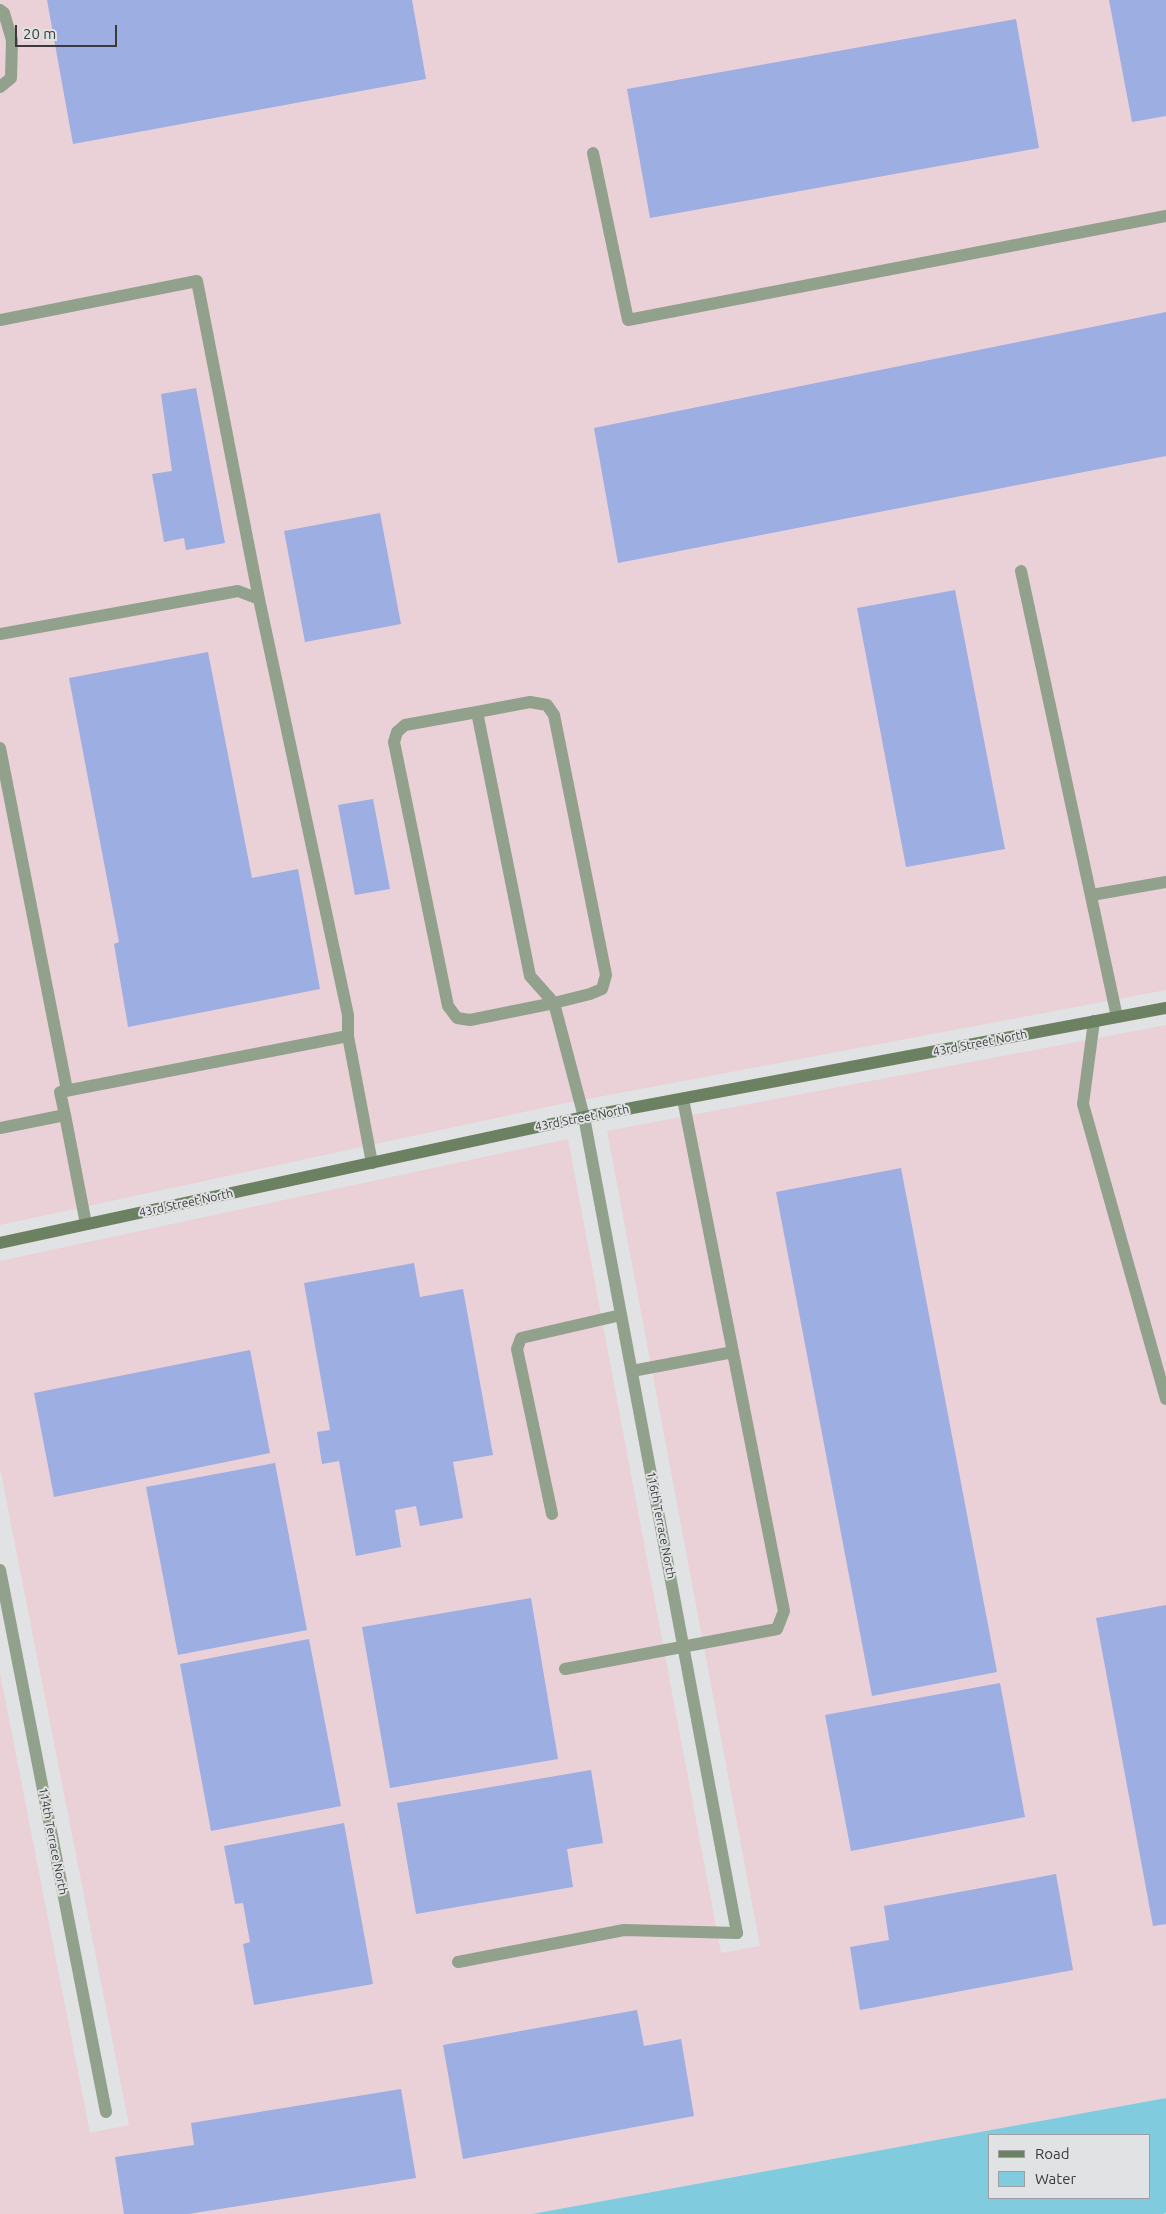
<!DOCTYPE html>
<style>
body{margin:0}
#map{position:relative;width:1166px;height:2214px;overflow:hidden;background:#e1e2e3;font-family:Ubuntu,sans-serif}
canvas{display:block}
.legend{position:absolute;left:988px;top:2134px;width:162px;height:65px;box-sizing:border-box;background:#e1e2e3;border:1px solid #9e9fa0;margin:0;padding:6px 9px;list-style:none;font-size:15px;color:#3a3a3b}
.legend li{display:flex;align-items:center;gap:10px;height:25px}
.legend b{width:25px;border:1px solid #9e9fa0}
.scale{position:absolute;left:15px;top:25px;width:102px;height:22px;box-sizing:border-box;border:2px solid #3a3a3b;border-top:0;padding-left:6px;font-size:15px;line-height:18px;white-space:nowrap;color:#3a3a3b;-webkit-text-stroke:4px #e1e2e3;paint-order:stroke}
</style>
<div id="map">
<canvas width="1166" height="2214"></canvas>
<ul class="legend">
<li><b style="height:6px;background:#6c8161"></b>Road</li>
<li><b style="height:14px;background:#81cbdf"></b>Water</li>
</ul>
<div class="scale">20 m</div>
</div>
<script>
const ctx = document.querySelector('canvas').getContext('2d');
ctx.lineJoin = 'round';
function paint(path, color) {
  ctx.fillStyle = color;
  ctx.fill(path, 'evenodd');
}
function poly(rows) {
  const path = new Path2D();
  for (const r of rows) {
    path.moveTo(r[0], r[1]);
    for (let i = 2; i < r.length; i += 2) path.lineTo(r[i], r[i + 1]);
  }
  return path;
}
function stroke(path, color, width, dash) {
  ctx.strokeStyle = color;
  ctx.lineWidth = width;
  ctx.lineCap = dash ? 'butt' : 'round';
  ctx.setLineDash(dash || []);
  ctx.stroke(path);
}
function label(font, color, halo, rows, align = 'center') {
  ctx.font = font + ' Ubuntu,sans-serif';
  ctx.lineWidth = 4;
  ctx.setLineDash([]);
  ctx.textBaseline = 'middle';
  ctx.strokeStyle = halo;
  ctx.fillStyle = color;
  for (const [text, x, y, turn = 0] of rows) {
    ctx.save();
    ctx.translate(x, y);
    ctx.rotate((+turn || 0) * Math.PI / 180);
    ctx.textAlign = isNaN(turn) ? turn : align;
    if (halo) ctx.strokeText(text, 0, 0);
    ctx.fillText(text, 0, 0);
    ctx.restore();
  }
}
paint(poly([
 [0,0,1166,0,1166,990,561,1104,0,1225],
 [1166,1025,1166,2098,532,2214,0,2214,0,1673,90,2133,129,2125,0,1468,0,1261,568,1139,721,1953,760,1946,607,1131]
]), '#ead0d7');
paint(poly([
 [1166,2098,1166,2213,1163,2214,532,2214],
 [990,2135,1150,2135,1150,2198,990,2198]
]), '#81cbdf');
paint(poly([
 [47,0,412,0,426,79,73,144],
 [1109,0,1166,0,1166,116,1132,122],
 [1016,19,1039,148,650,218,627,89],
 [1166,312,1166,456,618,563,594,428],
 [196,388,225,543,186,550,184,538,164,542,152,474,172,471,161,394],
 [380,513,401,624,305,642,284,531],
 [955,590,1005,849,906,867,857,608],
 [208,652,252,878,298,869,320,989,128,1027,114,944,119,942,69,678],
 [373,799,390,889,355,895,338,805],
 [901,1168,997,1672,872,1696,776,1192],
 [414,1263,420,1297,463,1289,493,1455,453,1462,463,1518,420,1526,416,1506,395,1510,401,1547,356,1556,339,1461,322,1464,317,1432,330,1430,304,1283],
 [250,1350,270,1453,54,1497,34,1393],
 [275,1463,307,1630,178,1655,146,1487],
 [531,1598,558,1759,390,1788,362,1627],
 [1166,1605,1166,1924,1153,1926,1096,1618],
 [309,1639,341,1806,211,1831,180,1664],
 [1000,1683,1025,1817,851,1851,825,1715],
 [591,1770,603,1843,567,1849,573,1887,416,1914,397,1803],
 [344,1823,373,1984,254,2005,243,1944,250,1942,243,1903,235,1904,224,1846],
 [1056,1874,1073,1970,860,2010,850,1947,889,1940,884,1906],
 [637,2010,644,2046,681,2039,694,2116,463,2159,443,2045],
 [401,2089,416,2178,188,2214,124,2214,115,2157,194,2145,191,2123]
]), '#9daee3');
stroke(poly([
 [0,10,4,13,12,40,11,78,0,87],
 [593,153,628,320,1166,216],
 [0,320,197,281,259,599],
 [1021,571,1117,1017],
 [0,634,238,591,259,599,348,1015,348,1036],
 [477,712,530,976,554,1003,590,994,602,989,606,975,554,715,547,705,530,702,477,712,405,725,397,732,394,742,448,1006,457,1018,470,1020,554,1003,584,1117],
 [0,748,67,1090],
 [1092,895,1166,882],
 [1094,1021,1083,1104,1166,1399],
 [65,1115,60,1092,348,1036,372,1163],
 [0,1128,65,1115,86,1224],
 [632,1371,733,1352],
 [552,1514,517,1349,521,1338,621,1315],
 [565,1669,777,1629,784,1611,683,1099],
 [458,1962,624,1930,737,1933]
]), '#92a18b', 12);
stroke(poly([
 [584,1117,737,1933],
 [0,1570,106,2112]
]), '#92a18b', 12);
stroke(poly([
 [0,1243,584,1117,1166,1008]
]), '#6c8161', 12);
label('12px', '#3a3a3b', '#e1e2e3', [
 ["43rd Street North",980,1043,-11],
 ["43rd Street North",582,1118,-11],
 ["43rd Street North",186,1203,-12],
 ["116th Terrace North",661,1525,79],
 ["114th Terrace North",53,1841,79]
]);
</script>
